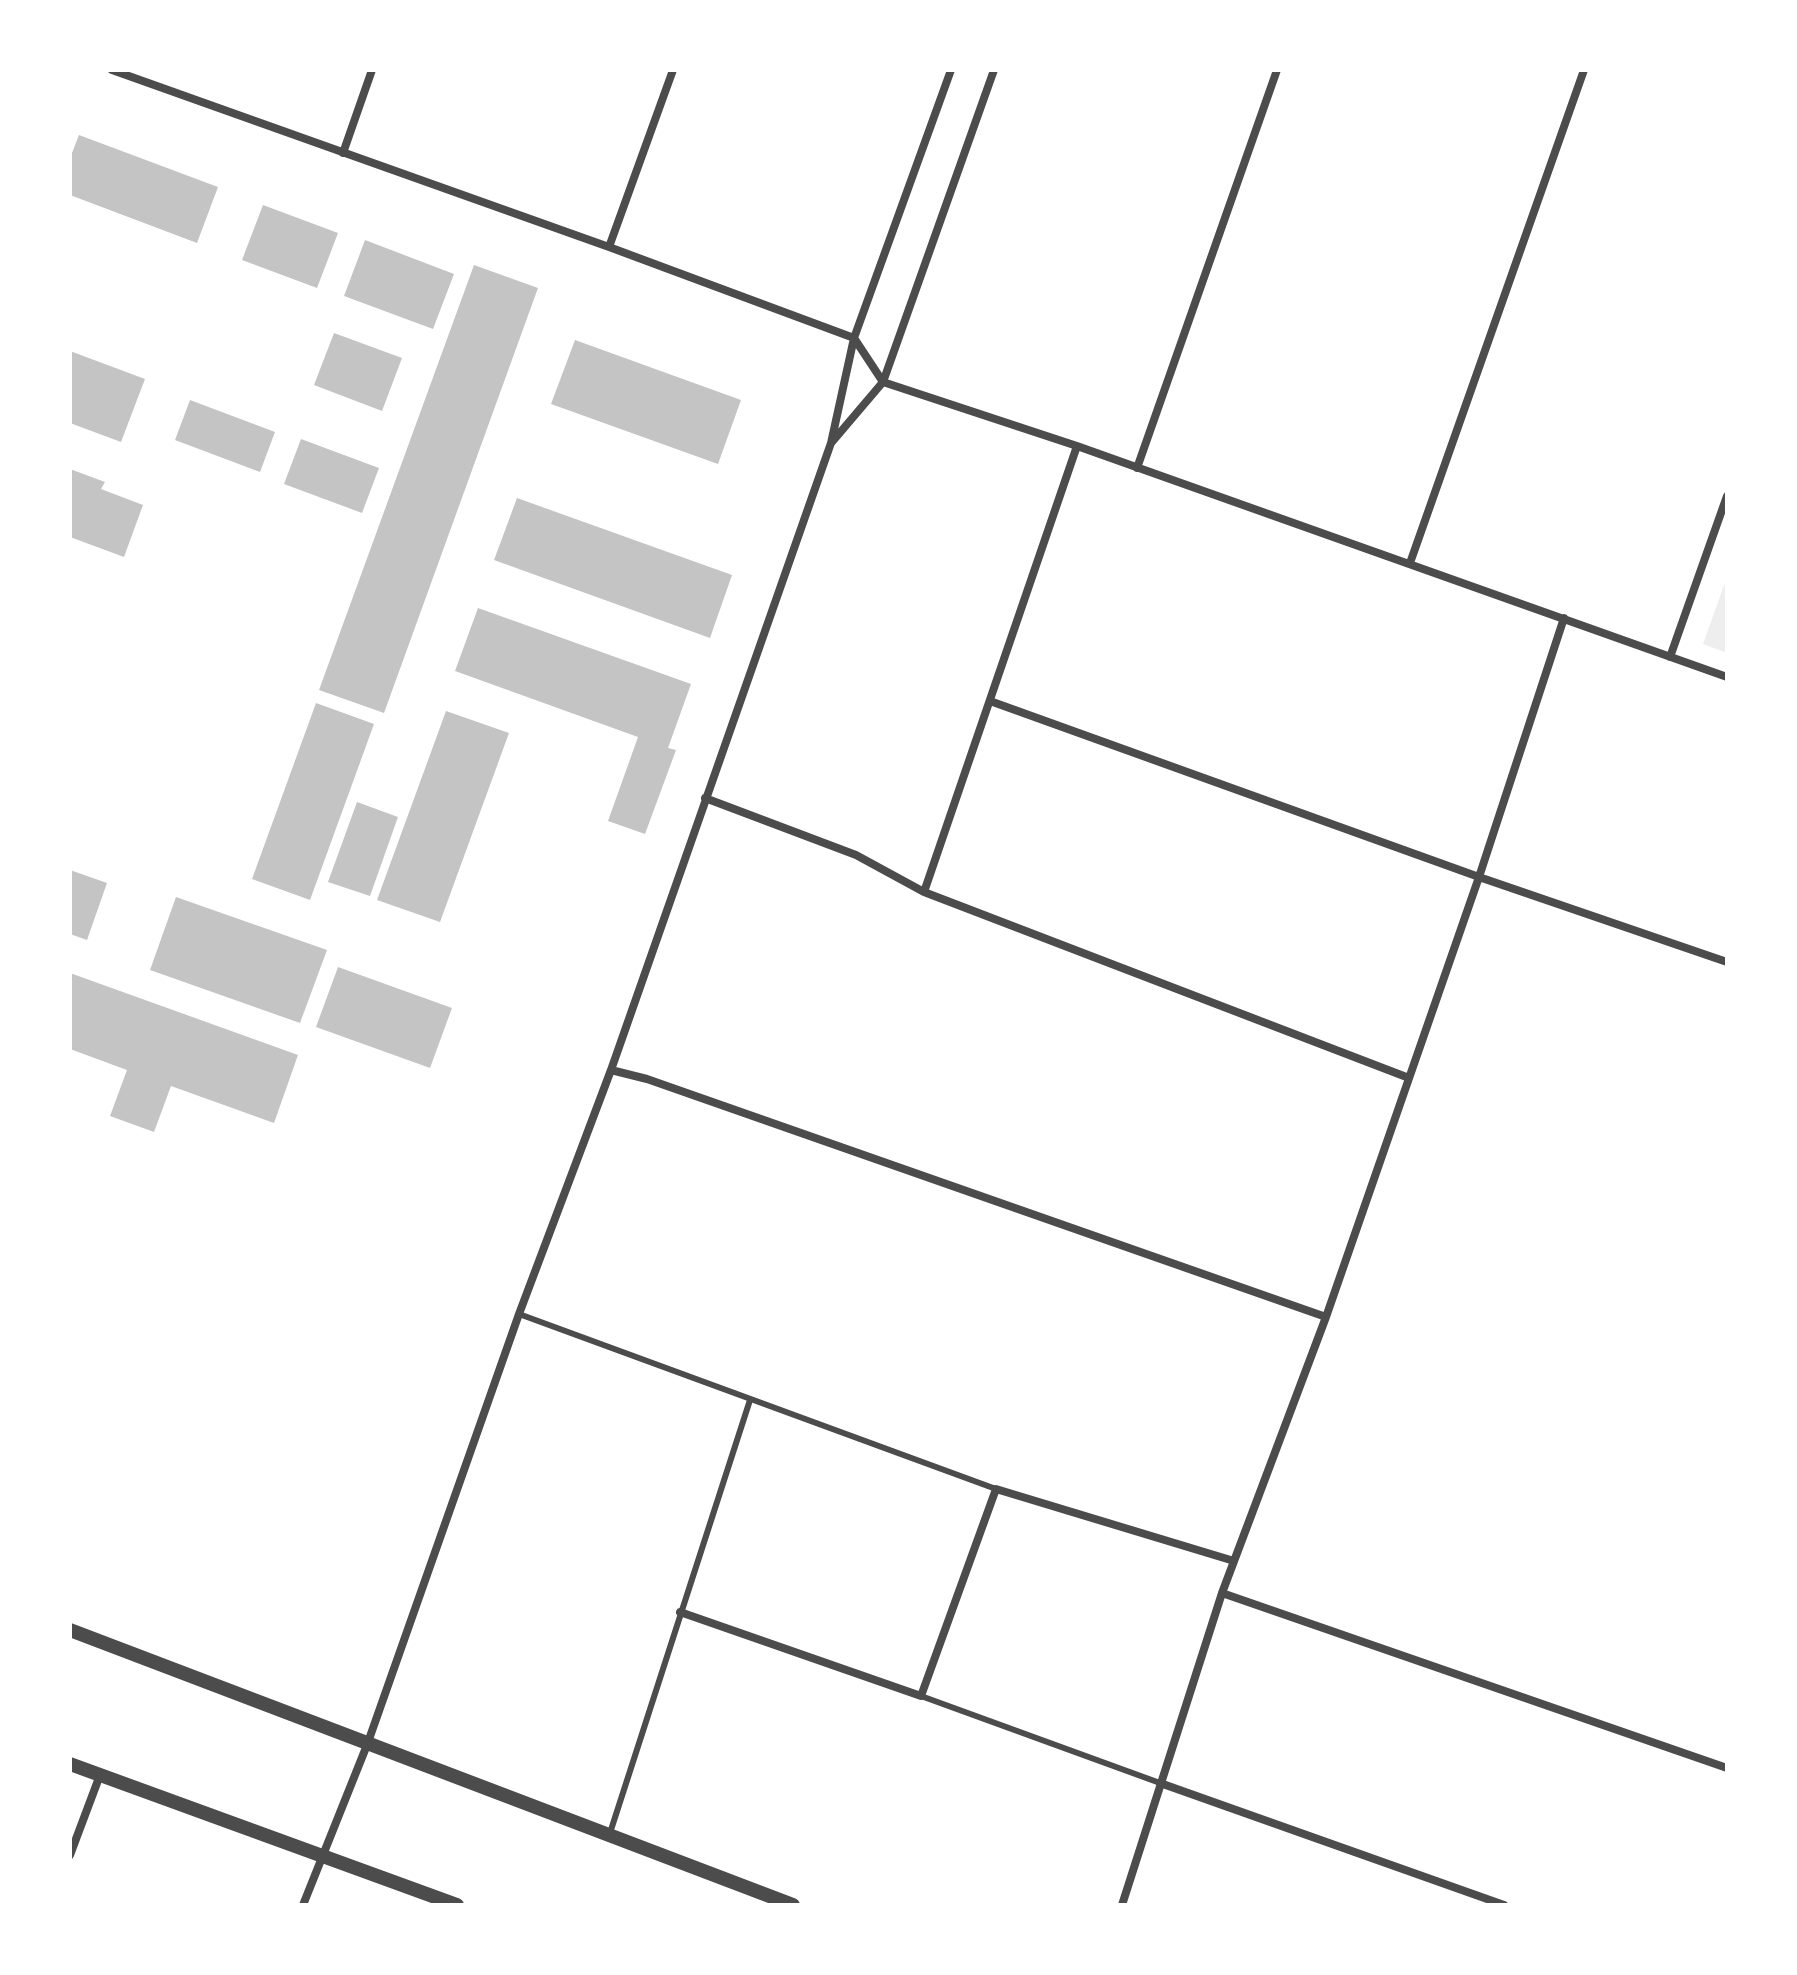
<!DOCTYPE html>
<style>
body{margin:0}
#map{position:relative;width:1797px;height:1975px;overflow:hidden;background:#fff;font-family:"Nunito Sans",sans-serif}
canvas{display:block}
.frame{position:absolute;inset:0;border:72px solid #fff;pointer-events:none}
</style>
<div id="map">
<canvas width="1797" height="1975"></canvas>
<div class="frame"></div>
</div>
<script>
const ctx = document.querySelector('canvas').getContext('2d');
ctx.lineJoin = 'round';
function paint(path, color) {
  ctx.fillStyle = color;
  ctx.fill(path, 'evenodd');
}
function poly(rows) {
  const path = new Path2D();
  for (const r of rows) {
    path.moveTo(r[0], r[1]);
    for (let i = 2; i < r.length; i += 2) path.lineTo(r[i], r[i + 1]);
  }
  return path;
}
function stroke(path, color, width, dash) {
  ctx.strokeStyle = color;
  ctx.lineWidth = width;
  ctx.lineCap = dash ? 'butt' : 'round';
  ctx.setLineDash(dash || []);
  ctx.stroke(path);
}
paint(poly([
 [1727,577,1727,653,1703,644]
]), '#eee');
paint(poly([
 [79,135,218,187,197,243,70,195,70,158],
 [263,205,338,233,317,288,242,260],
 [365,240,454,274,433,329,344,296],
 [474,265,538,288,384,713,319,690],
 [334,333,402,358,382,411,314,385],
 [575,340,741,400,718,464,551,404],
 [70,351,145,379,121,442,70,423],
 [190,400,275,432,260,472,175,440],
 [301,439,379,468,362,513,284,484],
 [70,469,105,482,101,489,143,505,124,557,70,537],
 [517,498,732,575,710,638,494,560],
 [478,608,691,684,668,748,676,750,645,834,608,821,638,737,455,671],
 [316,703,374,724,310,900,252,879],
 [446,711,509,733,440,922,377,900],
 [357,802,398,817,370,896,328,882],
 [70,870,107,883,87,940,70,934],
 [176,897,327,950,300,1023,150,970],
 [338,967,452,1008,430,1068,316,1027],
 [70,973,298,1055,274,1123,171,1086,154,1132,110,1116,127,1070,70,1049]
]), '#c4c4c4');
stroke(poly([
 [519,1314,996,1489],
 [921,1696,1160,1783],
 [609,1836,750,1400]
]), '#4c4c4c', 6);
stroke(poly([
 [112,70,609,247,854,338],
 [343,153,372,70],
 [609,247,673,70],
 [854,338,883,382,1077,446,1727,677],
 [832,442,883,382,994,70],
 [1137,468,1277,70],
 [1410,563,1584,70],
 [1670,657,1727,496],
 [990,701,1479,877,1727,962],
 [705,798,856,855,924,892,1409,1078],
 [924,892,1077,446],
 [611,1070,647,1079,1326,1317],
 [1222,1593,1727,1768],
 [680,1612,921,1696,996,1489,1234,1561],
 [1160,1783,1504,1905],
 [70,1855,100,1775],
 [303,1905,367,1745,519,1314,611,1070,831,443,854,338,951,70],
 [1122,1905,1222,1593,1326,1317,1479,877,1564,618]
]), '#4c4c4c', 8);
stroke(poly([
 [70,1630,793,1905],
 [70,1764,457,1905]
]), '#4c4c4c', 14);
</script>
